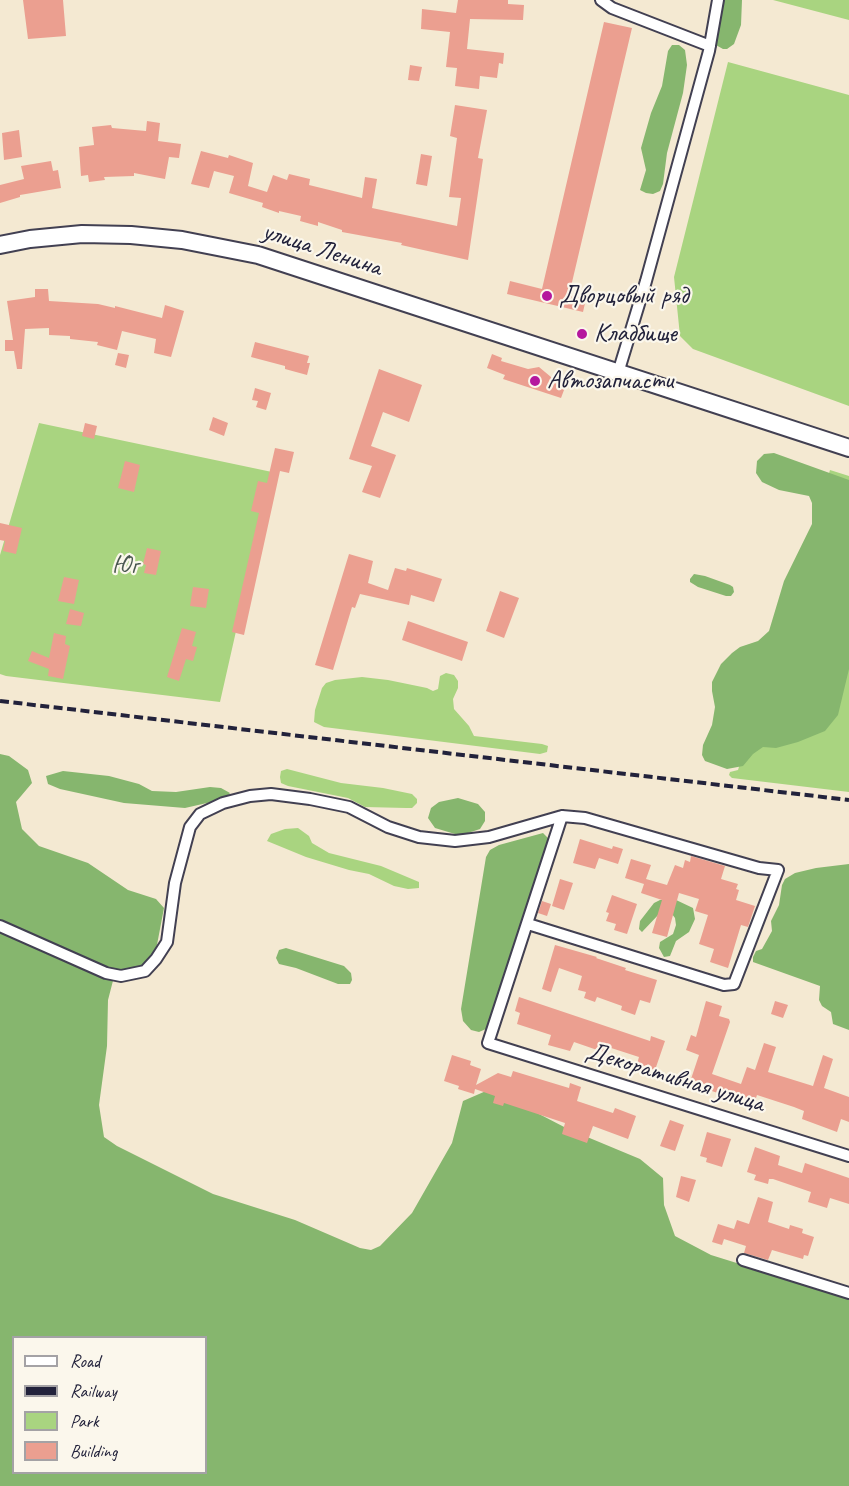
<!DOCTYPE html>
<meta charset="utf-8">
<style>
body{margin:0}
#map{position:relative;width:849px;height:1486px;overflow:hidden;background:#f4e9d2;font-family:Caveat,sans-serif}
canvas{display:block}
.legend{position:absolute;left:12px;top:1336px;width:195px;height:138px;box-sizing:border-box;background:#fbf7ec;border:2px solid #a4a2a5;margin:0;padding:8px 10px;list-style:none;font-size:18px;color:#22223b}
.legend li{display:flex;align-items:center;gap:12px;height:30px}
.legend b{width:30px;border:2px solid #a4a2a5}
</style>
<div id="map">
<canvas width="849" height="1486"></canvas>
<ul class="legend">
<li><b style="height:8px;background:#fff"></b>Road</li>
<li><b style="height:8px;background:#22223b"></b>Railway</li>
<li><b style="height:16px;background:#a9d480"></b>Park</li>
<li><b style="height:16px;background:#eb9f90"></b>Building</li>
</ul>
</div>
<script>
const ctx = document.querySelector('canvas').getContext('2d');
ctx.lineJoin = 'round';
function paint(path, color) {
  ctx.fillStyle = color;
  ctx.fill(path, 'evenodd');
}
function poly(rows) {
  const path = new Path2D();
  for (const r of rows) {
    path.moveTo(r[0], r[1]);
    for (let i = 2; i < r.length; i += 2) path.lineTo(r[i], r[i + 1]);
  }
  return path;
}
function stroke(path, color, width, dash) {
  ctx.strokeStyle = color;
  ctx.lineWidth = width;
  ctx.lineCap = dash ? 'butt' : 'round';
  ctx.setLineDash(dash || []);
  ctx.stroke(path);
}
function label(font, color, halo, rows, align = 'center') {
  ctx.font = font + ' Caveat,sans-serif';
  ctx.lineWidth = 4.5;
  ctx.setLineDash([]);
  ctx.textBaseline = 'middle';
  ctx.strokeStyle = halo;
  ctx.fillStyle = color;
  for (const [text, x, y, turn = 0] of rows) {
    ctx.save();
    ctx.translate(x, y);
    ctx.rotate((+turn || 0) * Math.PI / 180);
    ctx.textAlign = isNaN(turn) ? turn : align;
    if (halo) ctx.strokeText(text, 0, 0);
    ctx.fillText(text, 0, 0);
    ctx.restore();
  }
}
paint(poly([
 [773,0,849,0,849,20],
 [728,62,849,95,849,406,693,349,680,336,674,277],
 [39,423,272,472,220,702,6,676,0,674,0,555],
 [830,470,849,476,849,792,732,778,729,775,730,772,738,770],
 [446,673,454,675,458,681,458,688,453,699,454,709,469,726,474,736,542,744,548,746,547,752,540,754,324,727,314,722,315,710,322,688,326,683,335,680,362,677,388,680,427,688,433,691,438,689,440,676],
 [287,769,341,783,383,788,412,794,417,799,417,803,412,808,406,808,365,807,348,798,288,786,281,783,280,777,281,771],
 [298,828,309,836,312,843,329,853,381,866,419,882,419,888,408,889,394,886,369,874,349,870,306,857,267,841,271,834,285,829]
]), '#a9d480');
paint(poly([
 [724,0,742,0,741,25,734,44,727,49,723,49,714,44,714,36],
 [672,45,679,45,685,50,687,65,683,93,667,153,663,184,660,191,653,194,646,193,640,190,646,170,641,148,651,113,662,86,668,51],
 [774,453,849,480,849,669,838,715,825,731,798,742,776,748,763,747,753,754,743,766,727,769,705,761,702,755,703,745,712,725,715,707,712,691,712,682,721,664,732,653,740,647,758,641,769,631,784,581,812,524,812,503,809,496,779,490,762,482,756,473,757,461,764,454],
 [694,574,705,576,730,585,733,587,734,592,731,596,726,596,698,587,690,582,690,579],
 [0,754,9,756,28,770,32,783,16,802,22,829,39,846,88,863,128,890,156,899,164,908,156,950,144,965,132,970,119,970,115,973,108,1000,107,1046,99,1105,104,1137,117,1146,213,1194,295,1220,360,1248,371,1250,380,1246,412,1213,452,1143,463,1101,486,1091,514,1101,568,1129,640,1159,663,1178,664,1205,675,1236,711,1255,849,1298,849,1486,0,1486],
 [14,1338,206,1338,206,1472,14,1472],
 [63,771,109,776,139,784,152,791,176,792,210,787,221,788,230,793,227,797,220,800,185,808,124,803,60,789,48,784,46,776],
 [458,798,478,804,485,812,485,821,480,829,465,834,455,834,435,828,428,818,431,808,439,802],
 [543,833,548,838,549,842,490,1023,486,1029,479,1032,471,1030,463,1021,461,1009,486,857,490,850,499,845],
 [849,864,849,1030,833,1024,831,1012,822,1006,819,1000,820,986,753,962,753,957,756,951,762,949,772,931,771,921,779,905,782,885,785,879,795,873,816,868],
 [674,899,693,908,695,919,689,932,676,941,670,956,664,957,659,948,660,942,673,934,676,925,675,918,672,914,660,913,642,932,639,929,640,921,654,903,660,900],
 [286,948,344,966,351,973,352,980,350,984,338,984,296,968,279,964,276,958,279,950]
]), '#86b66e');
paint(poly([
 [23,0,63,0,66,36,28,39],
 [458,0,508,0,508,4,524,5,523,20,470,19,467,49,504,53,503,64,499,63,497,78,480,76,479,89,455,86,457,68,446,67,450,32,421,29,422,9,456,13],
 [604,22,632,28,569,295,586,299,583,312,507,294,510,281,542,289],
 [410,65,422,67,419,81,408,80],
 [455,105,487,110,478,158,483,159,468,260,401,245,402,243,342,232,342,230,318,222,318,226,300,221,301,216,279,211,279,213,262,207,263,203,229,193,234,176,214,171,209,188,191,184,201,151,228,158,229,155,253,163,248,186,267,192,273,175,287,180,289,174,310,179,309,185,362,198,365,177,377,179,372,208,457,226,461,198,449,197,457,138,450,136],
 [147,121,160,123,158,141,181,144,179,158,169,157,165,179,134,173,134,176,104,177,105,180,89,182,88,175,81,176,79,147,94,145,92,127,111,125,112,128,146,131],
 [19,130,22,157,4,160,2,133],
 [421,154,432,156,427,186,416,184],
 [51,161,53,171,58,170,61,188,20,195,20,197,0,203,0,185,24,179,21,166],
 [35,289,48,289,49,301,98,304,115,308,115,306,162,318,165,305,184,311,171,357,154,353,156,339,122,331,117,350,97,345,98,342,70,339,70,336,49,335,49,328,25,329,22,369,17,369,14,351,5,351,5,340,13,340,7,301,35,297],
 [255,342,309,356,307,363,310,363,307,375,285,369,285,366,251,357],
 [118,353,129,355,126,368,115,365],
 [492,354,502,358,501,361,528,369,539,367,551,377,567,382,561,398,503,379,505,375,487,368],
 [379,369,422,385,409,422,383,412,371,446,396,455,380,498,362,492,372,466,349,459],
 [255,388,271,393,266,410,256,407,258,401,252,400],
 [213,417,228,423,224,436,209,430],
 [85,423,97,426,94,439,82,436],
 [275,448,294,452,289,473,280,471,244,635,232,632,259,513,251,511,258,481,267,483],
 [125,461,140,465,134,492,118,488],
 [0,523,22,528,16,554,3,551,5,541,0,540],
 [147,548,161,551,156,575,144,573,146,565,143,564],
 [349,554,373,561,368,583,388,590,395,568,406,571,407,568,442,579,434,602,411,595,409,605,360,594,355,608,352,607,333,670,315,665],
 [64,577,79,580,74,604,58,601],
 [193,587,209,589,206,608,190,606],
 [500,591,519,598,504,638,486,631],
 [70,609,84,613,81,626,66,624],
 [408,621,468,642,462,661,402,640],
 [182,628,196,632,192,646,197,647,193,661,186,659,179,681,167,677],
 [54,633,66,636,65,644,70,646,63,679,48,676,49,669,28,661,32,651,49,658],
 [580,839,612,849,613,846,623,849,618,864,599,858,595,869,573,863],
 [691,856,725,866,721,879,738,884,736,889,739,890,736,900,755,906,748,927,741,925,728,968,710,962,714,949,699,944,708,915,695,911,699,899,679,893,667,937,652,933,662,900,641,893,644,884,625,878,631,859,651,865,646,879,667,885,675,865,683,868,685,860,690,862],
 [560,879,573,883,564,910,552,906],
 [612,895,637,904,627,934,614,930,616,924,606,921,609,913,606,912],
 [542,901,551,904,547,916,538,913],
 [555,945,597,957,596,958,626,968,625,970,657,980,650,1003,640,1000,635,1015,621,1010,622,1006,597,997,595,1002,584,998,586,992,578,990,582,976,559,968,551,992,542,989],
 [519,997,650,1041,651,1036,665,1041,655,1070,637,1064,639,1057,605,1046,603,1052,574,1042,570,1051,548,1045,551,1035,517,1024,520,1013,515,1011],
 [706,1001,722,1006,719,1016,729,1019,730,1022,712,1074,741,1084,747,1067,755,1070,764,1043,776,1047,768,1072,813,1086,823,1055,833,1059,824,1088,849,1097,849,1122,841,1119,837,1132,802,1119,804,1111,794,1107,757,1095,755,1101,730,1092,729,1097,709,1090,710,1086,691,1079,699,1055,686,1050,691,1035,696,1037],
 [775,1001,788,1005,783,1018,771,1014],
 [452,1055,471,1061,470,1065,481,1069,476,1085,498,1073,511,1077,513,1071,569,1088,570,1083,581,1087,577,1101,613,1113,615,1108,636,1116,628,1139,593,1126,587,1143,562,1134,565,1123,504,1103,503,1106,493,1103,495,1096,475,1089,474,1094,458,1089,459,1086,444,1081],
 [670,1120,684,1125,675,1151,660,1146],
 [707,1132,731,1139,722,1167,706,1162,707,1158,700,1156],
 [755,1147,780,1156,778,1165,802,1173,805,1163,849,1178,849,1204,830,1198,827,1208,808,1202,811,1192,773,1179,769,1179,768,1184,754,1180,756,1175,747,1172],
 [681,1176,696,1180,689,1202,676,1197],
 [758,1197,773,1202,768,1222,789,1229,790,1225,803,1229,802,1233,814,1237,808,1256,804,1255,803,1259,772,1250,768,1260,744,1253,746,1246,724,1239,722,1245,712,1242,718,1224,734,1229,737,1220,749,1224]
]), '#eb9f90');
const minor = poly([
 [601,0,612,8,710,46],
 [618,373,646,281,709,51,718,0],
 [562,816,488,1043,849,1156],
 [0,926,106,973,121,976,145,971,156,959,167,942,175,883,190,827,200,814,223,803,250,796,271,794,310,799,349,807,388,827,419,837,455,841,489,837,562,816,585,818,759,868,778,870,734,984,724,985,528,924],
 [743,1260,849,1293]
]);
const primary = poly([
 [0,245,30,239,82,234,131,235,182,240,258,255,849,448]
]);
stroke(minor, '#424052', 14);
stroke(primary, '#424052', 20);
stroke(minor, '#fff', 10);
stroke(primary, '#fff', 16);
stroke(poly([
 [0,701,849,800]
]), '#22223b', 4, [9, 4.5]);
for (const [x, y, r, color] of [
 [547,296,6,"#b5179e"],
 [582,334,6,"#b5179e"],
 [535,381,6,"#b5179e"]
]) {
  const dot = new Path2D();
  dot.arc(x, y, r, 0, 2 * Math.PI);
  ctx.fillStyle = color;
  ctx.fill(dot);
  stroke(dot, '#fbf7ec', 2);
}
label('26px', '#22223b', '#fbf7ec', [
 ["улица Ленина",322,250,18],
 ["Декоративная улица",675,1078,17]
]);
label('26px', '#22223b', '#fbf7ec', [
 ["Дворцовый ряд",559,296],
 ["Кладбище",594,334],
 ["Автозапчасти",547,381]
], 'left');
label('26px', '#4a5750', '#fbf7ec', [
 ["Юг",125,566]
]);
</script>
